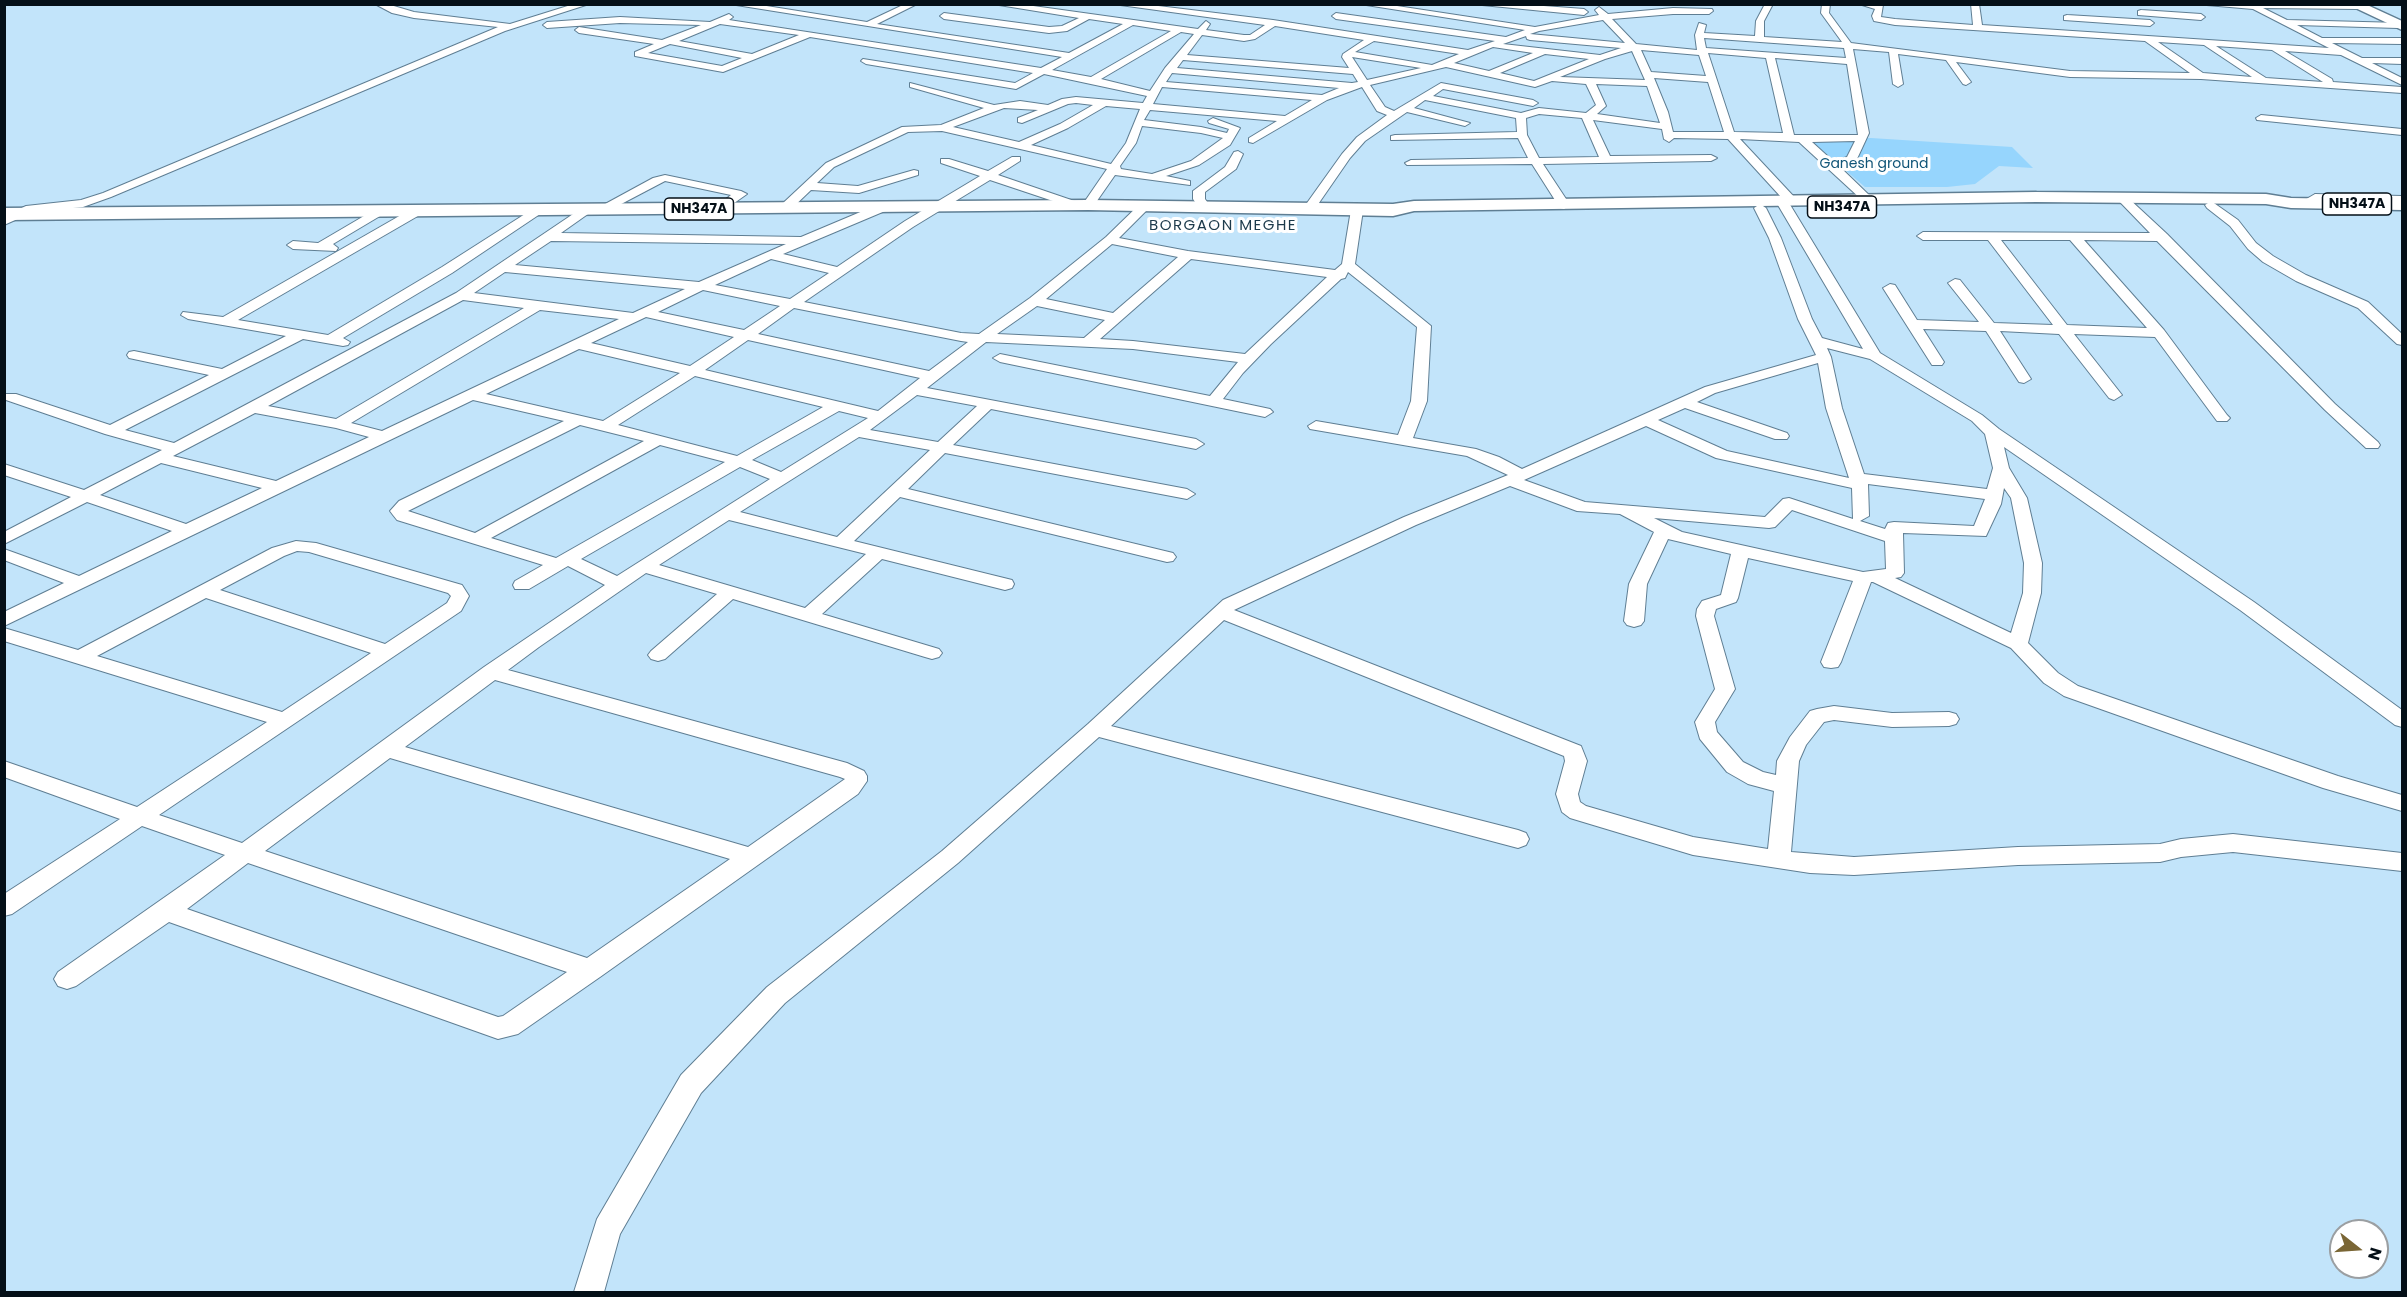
<!DOCTYPE html>
<style>
body{margin:0}
#map{position:relative;width:2407px;height:1297px;overflow:hidden;background:#c2e4fa;font-family:Poppins,sans-serif}
canvas{display:block}
.frame{position:absolute;inset:0;border:6px solid #040f17;pointer-events:none}
.north{position:absolute;left:2329px;top:1219px;width:60px;height:60px;box-sizing:border-box;background:#fff;border:2px solid #9b9fa2;border-radius:50%;rotate:107deg;font-size:16px;font-weight:700;line-height:24px;text-align:center;color:#040f17}
.north::after{content:'';display:block;margin:auto;width:21px;height:27px;background:#7a6635;clip-path:polygon(50% 0,100% 100%,50% 72%,0 100%)}
</style>
<div id="map">
<canvas width="2407" height="1297"></canvas>
<div class="frame"></div>
<div class="north">N</div>
</div>
<script>
const ctx = document.querySelector('canvas').getContext('2d');
ctx.lineJoin = 'round';
function paint(path, color) {
  ctx.fillStyle = color;
  ctx.fill(path, 'evenodd');
}
function poly(rows) {
  const path = new Path2D();
  for (const r of rows) {
    path.moveTo(r[0], r[1]);
    for (let i = 2; i < r.length; i += 2) path.lineTo(r[i], r[i + 1]);
  }
  return path;
}
function stroke(path, color, width, dash) {
  ctx.strokeStyle = color;
  ctx.lineWidth = width;
  ctx.lineCap = dash ? 'butt' : 'round';
  ctx.setLineDash(dash || []);
  ctx.stroke(path);
}
function label(font, color, halo, rows, align = 'center') {
  ctx.font = font + ' Poppins,sans-serif';
  ctx.lineWidth = 6;
  ctx.setLineDash([]);
  ctx.textBaseline = 'middle';
  ctx.strokeStyle = halo;
  ctx.fillStyle = color;
  for (const [text, x, y, turn = 0] of rows) {
    ctx.save();
    ctx.translate(x, y);
    ctx.rotate((+turn || 0) * Math.PI / 180);
    ctx.textAlign = isNaN(turn) ? turn : align;
    if (halo) ctx.strokeText(text, 0, 0);
    ctx.fillText(text, 0, 0);
    ctx.restore();
  }
}
paint(poly([
 [1871,138,2012,147,2033,168,1999,166,1975,184,1947,187,1865,187,1810,140]
]), '#96d5fd');
const minor = poly([
 [375,4,387,4,414,12,510,24,574,4,589,4,505,31,111,197,83,207,33,212,4,225,4,216,26,206,81,200,103,193,498,27,414,18,392,13,375,4],
 [730,4,754,4,867,22,905,4,917,4,877,24,1069,53,1123,24,1089,19,1067,31,1049,33,944,19,940,16,944,13,1049,27,1062,26,1079,18,993,4,1019,4,1198,29,1206,21,1210,24,1206,30,1244,35,1250,35,1265,25,1113,4,1142,4,1273,20,1468,50,1495,41,1336,19,1332,16,1336,13,1506,37,1525,30,1360,4,1384,4,1535,27,1599,15,1595,10,1599,7,1608,14,1673,8,1712,9,1713,11,1709,14,1673,14,1612,19,1636,44,1697,50,1695,35,1699,23,1706,25,1704,33,1755,36,1756,21,1765,4,1773,4,1764,21,1764,37,1842,42,1821,13,1822,4,1830,4,1829,13,1851,43,2070,71,2190,73,2145,41,1895,25,1874,21,1872,16,1875,9,1859,4,1883,5,1881,17,1895,19,1973,25,1971,4,1979,4,1982,25,2329,48,2253,9,2195,4,2360,4,2360,8,2357,9,2263,8,2287,20,2401,23,2401,27,2398,28,2297,25,2322,38,2402,38,2402,44,2332,43,2362,58,2402,58,2402,64,2372,63,2402,78,2402,85,2341,55,2285,51,2332,79,2333,82,2402,87,2402,93,2201,79,2070,77,1956,62,1971,82,1966,85,1963,84,1946,60,1898,54,1903,84,1898,87,1893,84,1889,52,1853,49,1869,133,1856,161,1841,168,1870,196,1872,198,1866,202,1862,200,1799,142,1740,139,1797,200,1789,203,1880,353,1982,415,1999,429,2254,602,2402,710,2402,727,2395,725,2240,610,2004,447,2009,468,2027,498,2042,563,2041,593,2028,643,2058,673,2078,686,2338,776,2402,795,2402,811,2323,788,2064,696,2044,683,2011,648,1873,582,1871,582,1841,662,1838,667,1831,668,1824,667,1821,662,1853,581,1748,558,1738,598,1736,602,1716,609,1714,616,1735,689,1715,722,1717,732,1743,762,1763,772,1776,775,1777,761,1790,737,1810,711,1817,709,1834,706,1892,713,1949,712,1956,714,1959,719,1956,724,1949,726,1892,727,1834,720,1824,722,1806,745,1799,761,1791,852,1854,857,2018,847,2160,844,2181,839,2233,834,2402,853,2402,871,2233,852,2181,857,2160,862,2018,865,1854,875,1810,873,1693,855,1570,818,1562,812,1556,794,1565,761,1564,756,1224,620,1111,726,1518,830,1526,833,1529,839,1526,845,1518,848,1099,737,958,863,785,1003,701,1093,620,1234,604,1292,574,1292,597,1219,681,1075,767,987,942,851,1088,724,1223,600,1404,517,1508,475,1467,456,1310,429,1308,426,1316,421,1398,435,1411,401,1417,327,1348,272,1345,278,1341,279,1271,344,1243,373,1223,399,1270,409,1273,412,1265,417,1000,362,993,358,1000,354,1210,396,1238,362,1133,349,986,342,927,388,1196,439,1204,444,1196,449,991,409,953,445,1187,489,1195,494,1187,499,945,453,908,489,1173,553,1176,557,1173,561,1167,562,900,497,854,541,1012,580,1014,584,1012,588,1005,590,882,559,822,614,939,649,942,653,939,657,932,659,925,657,733,599,665,659,658,661,651,659,648,655,651,651,717,594,646,573,539,647,508,670,847,763,864,771,867,776,867,781,858,794,600,977,518,1034,498,1039,169,922,76,986,67,989,58,986,54,979,58,972,225,855,142,826,12,914,4,916,4,894,120,819,4,777,4,761,137,807,267,722,4,641,4,628,78,650,272,548,296,541,316,543,462,585,469,596,461,611,159,815,242,843,484,667,605,585,568,566,529,589,515,589,513,585,515,581,543,565,397,520,393,515,390,511,399,501,564,421,473,400,4,626,4,612,64,583,4,560,4,549,79,576,172,531,87,502,4,544,4,532,71,497,4,475,4,464,84,490,162,450,105,434,6,400,6,394,16,394,110,425,209,375,129,358,127,355,129,352,134,351,222,369,286,336,188,319,181,315,183,312,223,317,415,207,423,207,423,213,238,320,328,335,442,267,536,207,544,207,546,210,452,273,343,338,350,342,348,345,343,346,303,339,125,430,174,443,456,293,585,206,593,206,595,209,561,233,801,237,877,205,885,205,885,211,783,254,837,267,905,221,980,176,941,163,941,159,949,159,988,171,1012,157,1020,157,1020,161,998,175,1083,204,1107,169,942,131,908,132,834,167,817,183,858,186,914,170,918,171,918,175,859,193,811,190,789,211,781,211,781,205,826,163,902,127,941,125,984,108,910,87,910,83,994,105,1020,101,1048,105,1062,99,1076,97,1143,103,1147,96,1044,74,1016,89,866,64,861,61,863,59,1015,83,1033,73,810,37,723,72,635,56,635,52,654,44,579,33,575,30,579,27,662,40,701,25,620,23,547,28,543,25,547,22,620,17,710,22,729,14,733,17,729,20,1041,68,1062,57,730,4],
 [1603,20,1625,43,1530,34,1539,31,1603,20],
 [720,24,799,35,752,54,679,41,720,24],
 [1133,25,1171,31,1091,77,1052,70,1133,25],
 [1275,26,1364,40,1343,54,1342,57,1349,68,1187,55,1202,35,1244,41,1255,39,1275,26],
 [1181,32,1194,34,1165,68,1150,91,1101,79,1181,32],
 [1526,36,1527,39,1530,40,1621,48,1600,55,1503,44,1526,36],
 [1704,38,1844,48,1846,58,1706,48,1704,38],
 [1374,41,1459,54,1432,65,1355,52,1374,41],
 [2158,42,2204,45,2252,77,2203,73,2158,42],
 [670,44,742,58,722,66,648,53,670,44],
 [2216,46,2272,50,2323,82,2266,78,2216,46],
 [1493,47,1533,53,1489,71,1454,63,1493,47],
 [1641,50,1699,55,1706,76,1651,72,1641,50],
 [1632,51,1645,80,1560,77,1605,59,1632,51],
 [1708,53,1766,58,1783,133,1734,132,1708,53],
 [1545,54,1589,59,1534,81,1500,73,1545,54],
 [1352,57,1421,68,1367,80,1352,57],
 [1775,58,1847,64,1858,135,1794,135,1775,58],
 [1183,60,1353,74,1358,82,1352,83,1177,68,1183,60],
 [1446,67,1535,87,1552,81,1586,84,1596,105,1586,113,1539,108,1521,113,1433,96,1443,89,1533,106,1538,103,1533,100,1441,83,1394,111,1385,107,1370,85,1446,67],
 [1172,73,1339,88,1322,95,1166,82,1172,73],
 [1654,78,1708,82,1724,132,1673,132,1668,112,1654,78],
 [1596,84,1647,86,1660,123,1597,114,1606,106,1596,84],
 [1162,87,1312,100,1285,116,1153,104,1162,87],
 [1362,87,1377,111,1387,115,1357,137,1342,154,1302,210,1304,213,1312,213,1350,158,1365,141,1407,112,1465,126,1470,123,1414,108,1425,100,1516,118,1517,132,1395,135,1391,136,1391,140,1518,138,1528,158,1411,160,1405,163,1407,165,1532,164,1560,208,1564,209,1570,205,1543,164,1711,161,1717,158,1711,155,1610,156,1593,120,1662,129,1664,139,1669,142,1674,138,1728,139,1781,197,1775,200,1863,349,1822,338,1812,319,1781,238,1766,208,1760,204,1754,208,1769,238,1798,319,1816,355,1705,387,1522,469,1499,457,1476,449,1413,438,1427,401,1431,326,1355,264,1363,210,1357,206,1351,210,1342,264,1335,270,1188,251,1119,238,1152,205,1150,202,1142,202,1106,237,1030,298,979,334,961,333,804,302,913,227,990,180,1074,208,1083,206,1088,209,1092,208,1115,175,1190,185,1190,181,1166,176,1199,165,1230,145,1240,128,1213,118,1208,121,1209,123,1229,129,1227,133,1201,127,1144,120,1150,110,1277,121,1249,138,1249,142,1253,143,1327,100,1362,87],
 [1076,103,1093,105,1060,124,1019,142,953,127,1004,108,1038,110,1018,118,1018,122,1022,123,1068,104,1076,103],
 [1106,106,1140,109,1126,143,1111,164,1031,145,1068,128,1106,106],
 [1539,114,1582,118,1599,157,1539,158,1527,135,1526,118,1539,114],
 [1142,126,1201,133,1223,138,1191,161,1152,174,1121,169,1120,166,1136,143,1142,126],
 [1855,141,1847,157,1834,162,1812,142,1855,141],
 [551,241,786,244,699,282,515,265,551,241],
 [1112,244,1178,257,1113,313,1046,299,1112,244],
 [771,259,829,273,790,299,715,285,771,259],
 [1191,259,1327,277,1245,354,1133,341,1100,339,1191,259],
 [505,272,685,289,633,313,474,293,505,272],
 [703,290,780,306,744,330,658,312,703,290],
 [463,300,524,308,336,419,268,406,463,300],
 [1037,306,1105,320,1084,338,997,334,1037,306],
 [794,308,961,341,968,342,929,371,758,334,794,308],
 [540,310,619,319,382,431,351,423,540,310],
 [646,317,734,337,690,366,591,343,646,317],
 [748,340,920,378,878,411,705,370,748,340],
 [1827,348,1870,359,1972,421,1985,434,1993,468,1987,489,1864,474,1842,408,1831,357,1827,348],
 [579,349,680,373,603,421,486,394,579,349],
 [1818,363,1826,408,1849,478,1727,451,1658,420,1685,408,1775,439,1787,439,1789,436,1787,433,1697,402,1715,393,1818,363],
 [695,376,823,407,737,456,618,425,695,376],
 [917,395,977,406,938,442,870,430,917,395],
 [839,411,868,418,781,472,752,460,839,411],
 [255,413,336,428,369,437,276,481,173,456,255,413],
 [580,425,644,441,475,533,408,511,580,425],
 [1646,426,1716,458,1852,488,1853,519,1789,498,1783,499,1765,517,1585,502,1524,480,1646,426],
 [859,437,930,450,837,537,740,512,859,437],
 [660,445,725,462,556,558,491,538,660,445],
 [161,463,262,488,186,524,100,495,161,463],
 [740,467,770,479,617,576,581,559,740,467],
 [1868,484,1985,499,1974,526,1894,522,1888,523,1885,529,1860,521,1869,516,1868,484],
 [1510,486,1577,511,1620,514,1654,532,1629,584,1624,621,1627,625,1634,627,1641,625,1644,621,1647,584,1668,539,1731,554,1721,595,1702,601,1697,609,1696,616,1715,689,1695,722,1700,739,1727,772,1748,784,1774,791,1768,849,1693,837,1586,806,1580,802,1578,794,1587,761,1581,746,1234,610,1416,525,1510,486],
 [2004,488,2011,498,2024,563,2023,593,2011,633,1895,578,1901,577,1904,573,1903,533,1986,536,2001,504,2004,488],
 [1792,510,1885,541,1886,569,1863,572,1682,532,1654,518,1769,528,1775,527,1792,510],
 [729,520,866,554,805,608,659,565,729,520],
 [297,551,309,552,448,593,451,596,447,603,385,644,220,590,284,556,297,551],
 [206,598,371,653,282,712,97,656,206,598],
 [495,680,840,777,845,779,748,847,405,747,495,680],
 [390,758,730,859,587,958,265,851,390,758],
 [248,863,567,972,503,1016,498,1017,187,909,248,863],
 [1472,4,1517,4,1584,9,1588,12,1584,15,1472,4],
 [2141,10,2201,14,2205,17,2201,20,2138,15,2138,11,2141,10],
 [2067,15,2150,20,2154,23,2150,26,2064,20,2064,16,2067,15],
 [2261,115,2402,129,2402,135,2257,120,2256,118,2261,115],
 [1238,151,1243,154,1236,169,1205,192,1205,199,1210,206,1204,210,1200,209,1193,199,1193,191,1225,167,1234,152,1238,151],
 [665,175,741,191,747,194,720,213,714,209,731,195,665,181,606,212,598,212,596,209,653,178,665,175],
 [2122,194,2126,196,2167,234,2335,404,2378,442,2380,445,2378,448,2366,448,2325,410,2157,241,2084,240,2164,330,2227,415,2230,418,2227,421,2217,421,2155,337,2074,334,2122,395,2114,400,2109,398,2059,334,2000,331,2031,379,2024,383,2019,382,1986,331,1923,329,1944,362,1942,365,1932,365,1883,288,1890,284,1895,285,1917,320,1979,322,1948,283,1955,279,1960,280,1994,323,2053,325,1988,240,1923,240,1917,236,1923,232,2150,233,2118,200,2116,198,2122,194],
 [2001,240,2070,240,2147,328,2067,325,2001,240],
 [2315,194,2402,196,2402,203,2317,202,2304,208,2298,204,2315,194],
 [2211,201,2238,220,2256,243,2273,256,2306,275,2368,302,2402,334,2402,345,2397,344,2358,308,2296,281,2263,262,2248,249,2230,226,2207,208,2205,205,2211,201],
 [381,206,385,207,385,213,333,244,338,248,336,251,293,249,287,245,293,241,318,243,381,206]
]);
const highway = poly([
 [2347,4,2365,4,2402,21,2402,30,2347,4],
 [2036,192,2266,194,2291,198,2402,200,2402,210,2291,208,2266,204,2036,202,1414,211,1393,216,1088,210,4,220,4,208,1088,200,1393,204,1414,201,2036,192]
]);
stroke(minor, '#5f7e93', 2);
stroke(highway, '#5f7e93', 3);
paint(minor, '#fff');
paint(highway, '#fff');
label('14px', '#115578', '#fff', [
 ["Ganesh ground",1874,164]
]);
for (const [x, y, w] of [
 [2357,204,69],
 [1842,207,69],
 [699,209,69]
]) {
  const box = new Path2D();
  box.roundRect(x - w / 2, y - 11, w, 22, 4.5);
  ctx.fillStyle = '#fff';
  ctx.fill(box);
  stroke(box, '#040f17', 1.5);
}
label('bold 14px', '#040f17', null, [
 ["NH347A",2357,204],
 ["NH347A",1842,207],
 ["NH347A",699,209]
]);
ctx.letterSpacing = '1.5px';
label('15px', '#1c3a4b', '#fff', [
 ["BORGAON MEGHE",1223,226]
]);
ctx.letterSpacing = '0px';
</script>
